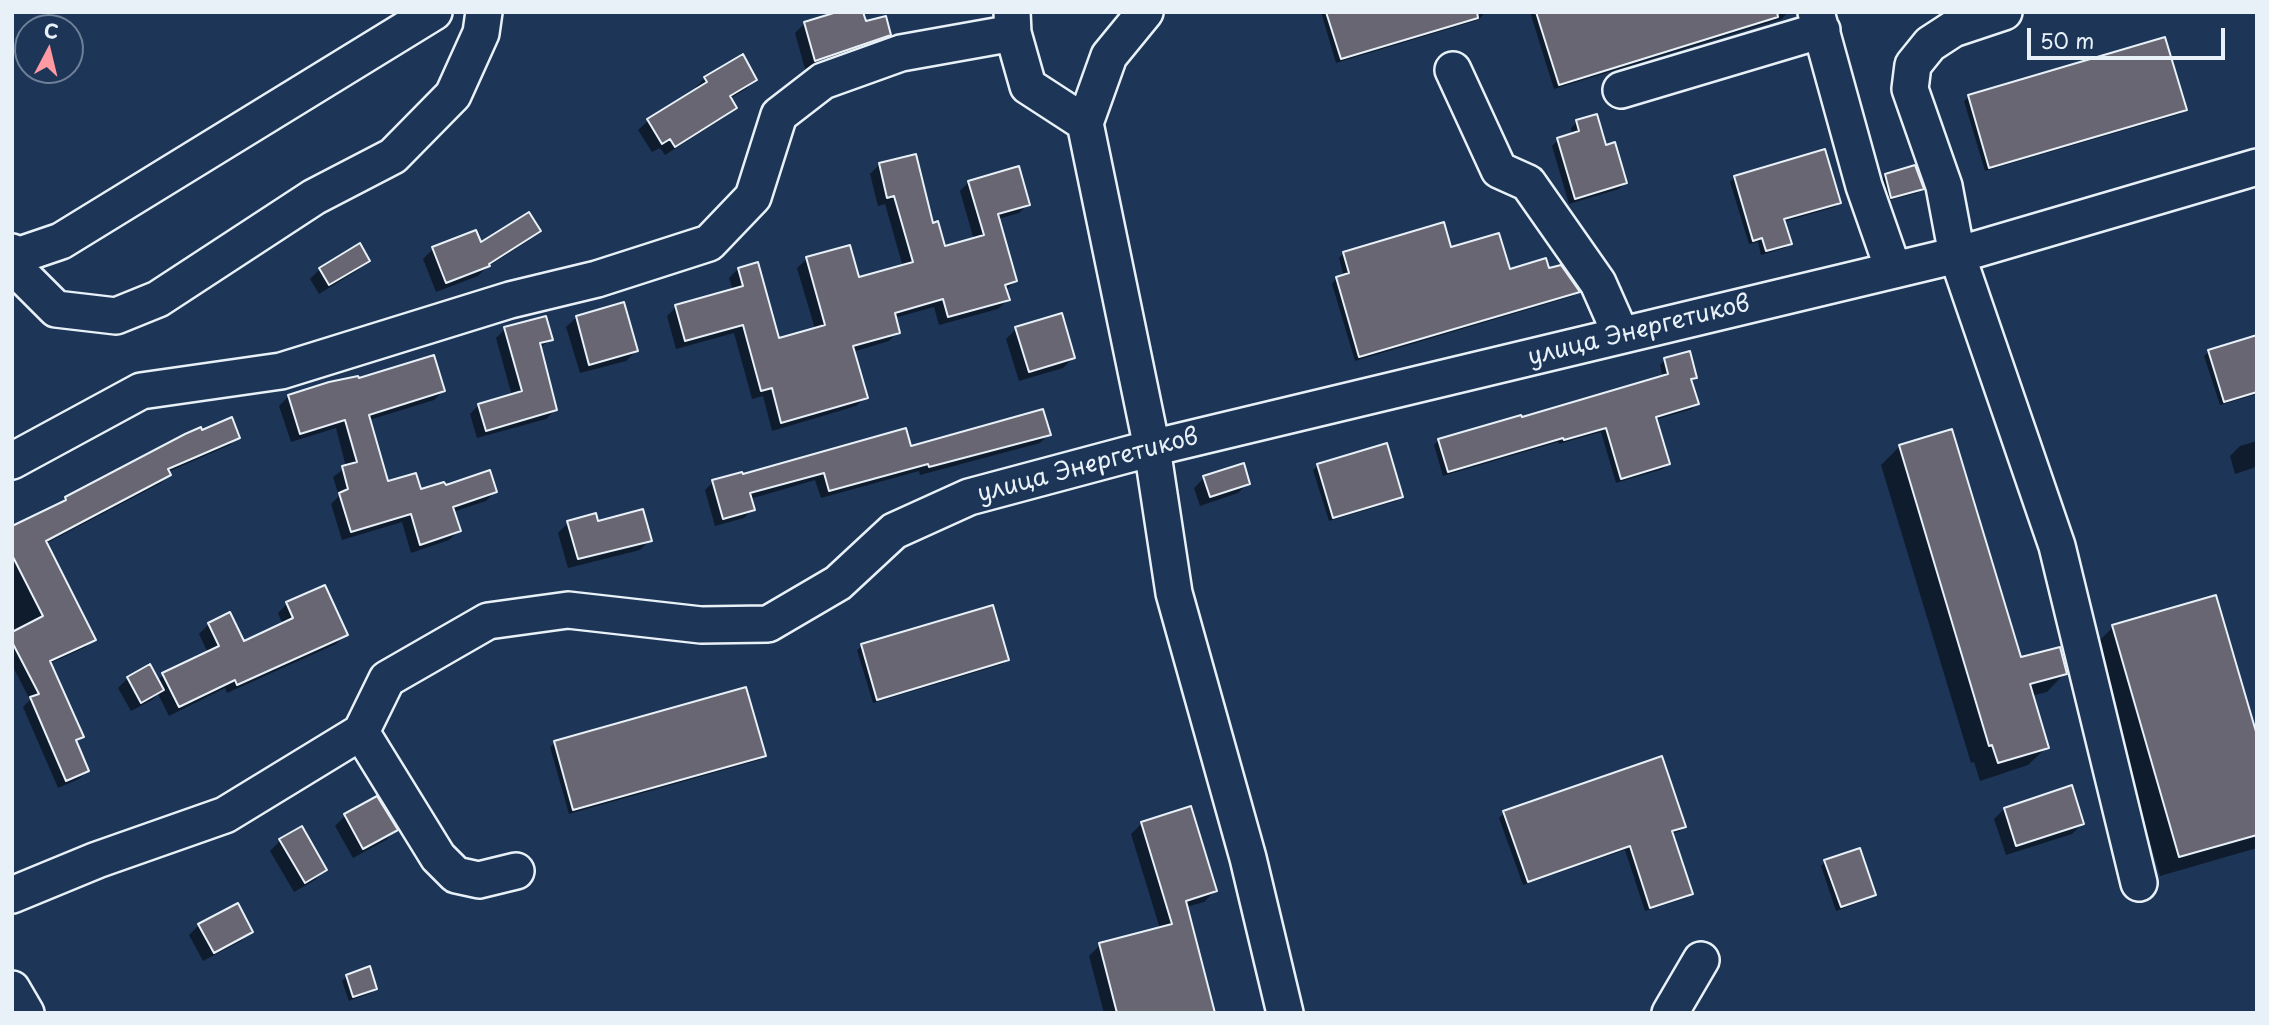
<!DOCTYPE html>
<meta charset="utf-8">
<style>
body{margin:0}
#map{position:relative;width:2269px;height:1025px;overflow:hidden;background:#1d3557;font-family:"Playpen Sans",sans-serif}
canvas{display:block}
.frame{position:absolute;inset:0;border:14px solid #e8f1f8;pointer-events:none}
.north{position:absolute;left:14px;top:14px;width:70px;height:70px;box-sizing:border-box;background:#1d3557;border:2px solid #6e8097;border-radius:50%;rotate:7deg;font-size:19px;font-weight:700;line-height:28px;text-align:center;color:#e8f1f8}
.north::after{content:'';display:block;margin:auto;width:24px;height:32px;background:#ff9aa2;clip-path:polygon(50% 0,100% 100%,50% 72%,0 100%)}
.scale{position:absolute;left:2027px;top:28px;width:198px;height:32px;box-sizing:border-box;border:4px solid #e8f1f8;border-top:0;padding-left:9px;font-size:21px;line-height:24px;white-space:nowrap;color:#e8f1f8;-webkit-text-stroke:5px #1d3557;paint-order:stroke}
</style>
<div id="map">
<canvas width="2269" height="1025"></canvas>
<div class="frame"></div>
<div class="north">С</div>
<div class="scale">50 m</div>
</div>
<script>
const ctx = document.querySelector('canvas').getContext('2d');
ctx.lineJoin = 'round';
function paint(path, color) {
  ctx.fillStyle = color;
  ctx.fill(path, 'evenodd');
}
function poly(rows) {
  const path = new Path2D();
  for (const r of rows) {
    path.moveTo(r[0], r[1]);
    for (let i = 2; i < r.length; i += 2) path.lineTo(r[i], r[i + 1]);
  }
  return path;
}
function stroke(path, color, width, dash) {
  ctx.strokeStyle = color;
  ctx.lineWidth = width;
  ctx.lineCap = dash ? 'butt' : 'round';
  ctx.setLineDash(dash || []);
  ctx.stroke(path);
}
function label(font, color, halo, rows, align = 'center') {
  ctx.font = font + ' "Playpen Sans",sans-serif';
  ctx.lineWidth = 5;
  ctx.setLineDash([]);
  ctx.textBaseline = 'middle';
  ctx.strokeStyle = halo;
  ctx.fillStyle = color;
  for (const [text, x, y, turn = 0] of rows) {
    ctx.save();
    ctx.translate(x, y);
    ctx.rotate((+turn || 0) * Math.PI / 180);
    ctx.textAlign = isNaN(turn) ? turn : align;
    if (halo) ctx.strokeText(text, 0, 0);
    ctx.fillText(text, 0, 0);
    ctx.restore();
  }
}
paint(poly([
 [1321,12,1482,12,1483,15,1478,20,1336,63],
 [1530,12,1787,12,1787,13,1782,19,1554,89],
 [805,23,889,35,879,45,805,69,795,33],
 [705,78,755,80,746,89,729,99,734,108,725,117,665,155,660,148,652,152,638,130,648,121,697,90,695,88],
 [1969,97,2185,109,2180,114,1985,171,1964,101],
 [1577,122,1605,147,1626,183,1619,189,1569,204,1552,146,1558,140,1573,135,1571,128],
 [879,165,932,225,944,248,974,240,960,191,969,182,1028,204,1019,213,998,219,1015,281,1005,291,1008,300,998,309,939,325,934,307,894,318,898,332,889,341,853,352,866,397,856,406,772,431,763,396,752,399,734,333,676,349,667,316,676,307,733,291,729,278,738,269,778,340,815,329,797,268,807,259,858,279,903,267,885,204,878,206,870,174],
 [1886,175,1922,189,1917,193,1887,201,1881,180],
 [1735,177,1839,202,1835,207,1783,222,1790,243,1785,248,1761,255,1758,242,1749,244,1730,182],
 [538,231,528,241,487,267,478,276,436,292,423,259,433,249,480,245],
 [1450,249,1509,271,1578,292,1573,296,1355,361,1332,284,1336,279,1344,277,1339,258,1344,253],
 [368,260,358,270,319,294,310,279,320,269],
 [577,317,636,351,626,361,580,373,566,327],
 [505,329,551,339,539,349,555,410,546,419,477,438,470,414,479,405,512,396,496,338],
 [1016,329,1073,358,1063,368,1019,381,1006,339],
 [2257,337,2257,394,2220,405,2204,356,2209,352],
 [1665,360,1695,377,1690,382,1697,403,1692,409,1655,420,1668,464,1663,469,1616,483,1601,432,1559,444,1558,442,1443,476,1434,445,1439,440,1520,420,1663,378,1660,365],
 [443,391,434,400,369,420,386,483,420,492,445,488,495,492,486,501,453,512,459,531,449,540,411,553,402,522,342,540,331,504,339,496,333,477,346,467,336,428,291,442,279,406,289,396],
 [201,432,238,437,230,445,168,472,169,475,161,483,45,544,94,639,86,647,49,664,82,736,75,743,87,771,79,779,58,788,23,707,30,700,12,665,12,528,61,504,66,499],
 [1049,434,1040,443,920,475,919,471,821,498,815,480,750,499,753,509,744,518,715,526,705,490,713,482,909,448],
 [2257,441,2257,465,2253,468,2235,474,2230,456,2240,446],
 [1900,446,2020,659,2065,673,2047,692,2031,696,2047,747,2028,765,1980,781,1974,762,1971,763,1881,465],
 [1318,466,1401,497,1396,501,1329,521,1313,470],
 [1204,478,1248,483,1238,493,1200,506,1194,488],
 [568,523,597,523,650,540,640,550,568,568,558,533],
 [287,604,346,634,336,644,227,693,225,688,169,716,158,694,152,700,131,711,118,688,128,678,157,681,163,675,208,653,199,634,209,624,243,643,283,625,278,613],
 [2113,627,2257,741,2257,848,2160,876,2093,647],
 [862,646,1007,660,1003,664,873,703,857,650],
 [555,743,764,755,759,760,569,814,550,747],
 [376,798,396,830,386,840,353,858,335,826,345,816],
 [2004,809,2082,824,2072,834,2006,855,1994,819],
 [1504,813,1684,826,1680,831,1671,834,1691,893,1687,898,1645,911,1625,850,1523,885,1499,818],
 [1142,823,1215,891,1204,902,1186,907,1214,1013,1104,1013,1089,956,1100,945,1160,929,1131,834],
 [301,829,325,870,315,880,294,892,270,851,280,841],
 [1825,862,1874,895,1869,899,1836,911,1821,866],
 [199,925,251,931,241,941,203,961,189,935],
 [347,976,375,989,371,993,349,1001,342,981]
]), '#0007');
const building = poly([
 [837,12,863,12,866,21,886,16,891,35,815,61,804,22,837,12],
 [1326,12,1477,12,1478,18,1341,59,1326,12],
 [1536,12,1777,12,1778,17,1559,85,1536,12],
 [2165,37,2187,110,1989,168,1968,95,2165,37],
 [743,54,757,80,730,96,737,108,675,147,670,139,662,144,647,119,707,82,704,77,743,54],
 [1597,114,1606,145,1615,142,1627,183,1575,199,1557,138,1579,131,1576,120,1597,114],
 [1825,149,1841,203,1784,219,1792,244,1766,251,1762,238,1753,241,1734,176,1825,149],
 [916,154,933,223,938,221,945,246,984,235,968,181,1019,166,1030,205,998,214,1017,281,1005,285,1010,300,948,317,943,299,895,313,900,333,853,346,868,398,781,423,772,388,761,391,743,325,685,341,675,305,743,286,738,268,758,262,779,338,825,325,806,257,850,245,859,277,913,262,894,196,887,198,879,163,916,154],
 [1915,165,1924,189,1891,198,1885,174,1915,165],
 [529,212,541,231,489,264,490,266,446,283,432,247,476,230,481,242,529,212],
 [1444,222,1451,247,1499,233,1510,269,1546,258,1549,268,1561,265,1580,292,1359,357,1336,277,1349,273,1343,252,1444,222],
 [360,243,370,261,329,285,319,268,360,243],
 [624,302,638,351,589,365,576,316,624,302],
 [1062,313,1075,358,1029,372,1015,327,1062,313],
 [546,316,553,340,540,343,557,410,486,431,478,404,522,391,504,327,546,316],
 [2257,335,2257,392,2224,402,2208,350,2257,335],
 [1690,351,1697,378,1691,379,1699,404,1656,417,1670,464,1621,479,1606,428,1564,440,1563,438,1448,472,1438,439,1521,415,1522,417,1668,374,1664,358,1690,351],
 [434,355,445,391,369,415,388,481,416,473,421,489,444,482,446,485,490,470,497,492,453,507,461,531,420,545,411,514,351,532,339,493,348,489,342,466,357,462,345,420,300,434,288,395,329,382,358,376,359,378,434,355],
 [1043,409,1051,435,929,467,928,464,829,491,824,473,750,493,755,510,723,519,712,480,742,472,743,474,906,428,911,446,1043,409],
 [232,417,240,438,168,469,171,475,46,541,96,640,50,661,84,737,76,740,89,771,66,781,30,697,39,694,12,642,12,632,43,616,12,555,12,526,66,500,65,497,185,434,201,427,202,430,232,417],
 [1952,429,2021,657,2060,647,2067,674,2030,684,2049,748,1998,763,1992,745,1989,746,1899,445,1952,429],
 [1387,443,1403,497,1333,518,1317,464,1387,443],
 [1244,463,1250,484,1210,497,1203,476,1244,463],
 [643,509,652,541,578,559,567,521,596,513,598,521,643,509],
 [325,585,348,635,237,685,235,680,179,707,162,673,219,646,208,623,230,612,244,641,293,618,286,602,325,585],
 [2216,595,2257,735,2257,835,2179,857,2112,625,2216,595],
 [993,605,1009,660,877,700,861,644,993,605],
 [150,664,164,690,141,703,127,677,150,664],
 [746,687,766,756,573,810,554,741,746,687],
 [1662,756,1686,827,1672,831,1693,894,1650,908,1630,846,1528,882,1503,811,1662,756],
 [2072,785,2084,824,2016,846,2004,808,2072,785],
 [377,796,398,830,363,849,344,814,377,796],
 [1191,806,1217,891,1186,901,1215,1013,1117,1013,1099,943,1172,924,1141,822,1191,806],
 [302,826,327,870,305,883,279,839,302,826],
 [1860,848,1876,895,1841,907,1824,860,1860,848],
 [238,903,253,932,214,953,198,924,238,903],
 [370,966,377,989,353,997,346,975,370,966]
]);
paint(building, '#686672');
stroke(building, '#e8f1f8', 2);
const minor = poly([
 [1012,12,1013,33,1028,86,1085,123],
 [1145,12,1109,56,1085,123,1152,448,1174,593,1248,858,1285,1013],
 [1816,12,1864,186,1893,269],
 [2004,12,1953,29,1930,44,1913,65,1910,89,1944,186,1957,255,2057,546,2139,883],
 [1453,70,1499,170,1528,183,1598,283,1621,335],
 [1621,90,1822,30],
 [12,252,18,271,56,309,116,316,158,299,314,197,393,156,453,95,481,33,484,12],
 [14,257,61,241,434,12],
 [12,461,141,391,281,371,510,300,597,279,709,243,753,197,779,115,823,81,901,53,1013,33],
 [361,732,438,857,456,875,479,880,516,871],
 [12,895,97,860,225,815,361,732,387,679,488,621,568,610,701,625,768,624,838,583,894,531,969,497,1152,448,1957,255,2257,167],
 [12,989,26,1013],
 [1670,1013,1701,960]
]);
stroke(minor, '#e8f1f8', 40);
stroke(minor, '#1d3557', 35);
label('24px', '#e8f1f8', '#1d3557', [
 ["улица Энергетиков",1639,331,-14],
 ["улица Энергетиков",1088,466,-15]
]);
</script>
